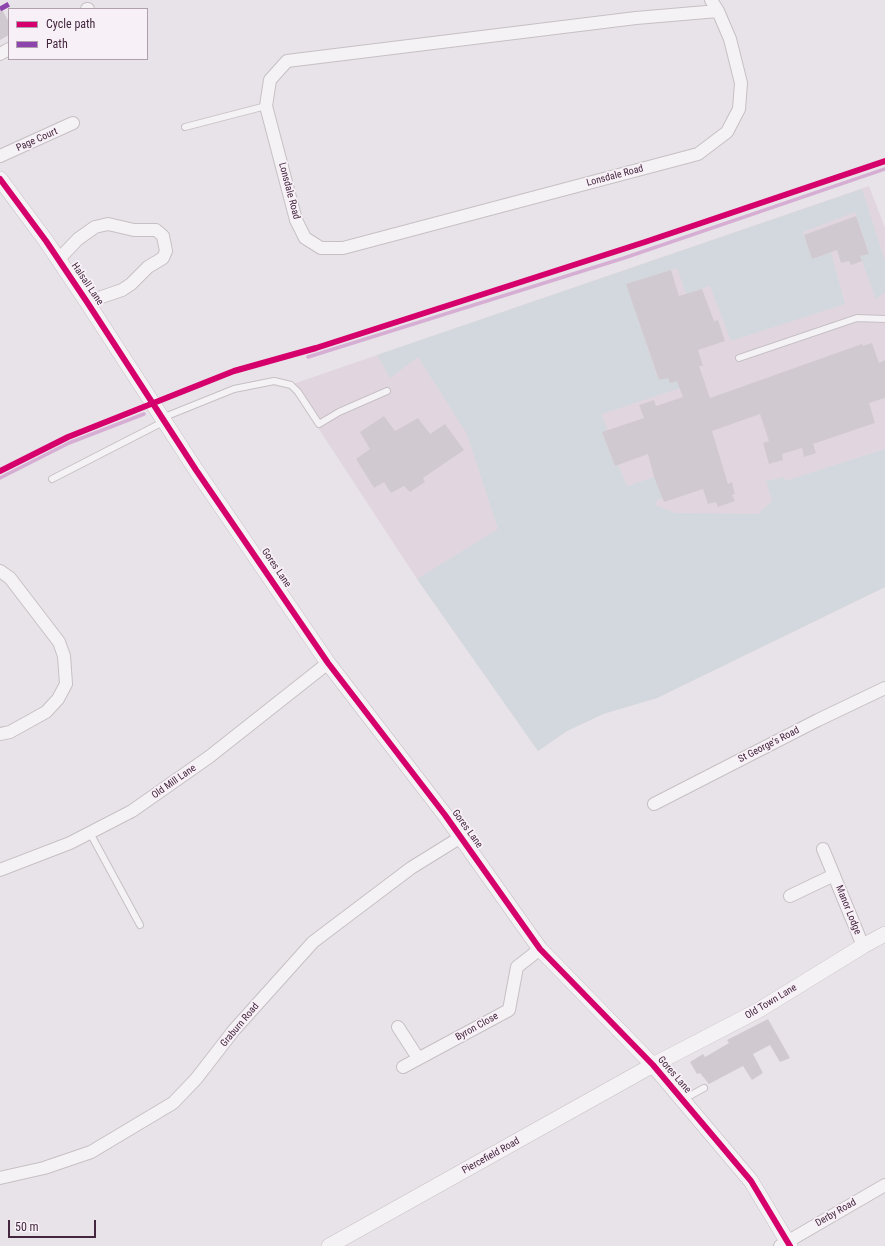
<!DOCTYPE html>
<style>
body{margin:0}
#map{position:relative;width:885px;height:1246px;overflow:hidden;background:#e8e3e8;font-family:"Roboto Condensed",sans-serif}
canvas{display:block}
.legend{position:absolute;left:8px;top:8px;width:140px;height:52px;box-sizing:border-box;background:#f8f0f7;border:1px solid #b0a0ad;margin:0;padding:5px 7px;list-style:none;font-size:12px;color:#44273f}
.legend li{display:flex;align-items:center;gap:8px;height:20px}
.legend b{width:20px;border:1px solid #b0a0ad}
.scale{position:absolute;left:8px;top:1220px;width:88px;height:18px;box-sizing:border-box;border:2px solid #44273f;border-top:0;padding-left:5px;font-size:12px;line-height:14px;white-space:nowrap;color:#44273f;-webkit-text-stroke:3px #f8f0f7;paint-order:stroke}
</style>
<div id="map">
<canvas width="885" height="1246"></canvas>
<ul class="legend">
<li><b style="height:5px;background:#d6006c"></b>Cycle path</li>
<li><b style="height:5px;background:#8e44ad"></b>Path</li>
</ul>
<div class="scale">50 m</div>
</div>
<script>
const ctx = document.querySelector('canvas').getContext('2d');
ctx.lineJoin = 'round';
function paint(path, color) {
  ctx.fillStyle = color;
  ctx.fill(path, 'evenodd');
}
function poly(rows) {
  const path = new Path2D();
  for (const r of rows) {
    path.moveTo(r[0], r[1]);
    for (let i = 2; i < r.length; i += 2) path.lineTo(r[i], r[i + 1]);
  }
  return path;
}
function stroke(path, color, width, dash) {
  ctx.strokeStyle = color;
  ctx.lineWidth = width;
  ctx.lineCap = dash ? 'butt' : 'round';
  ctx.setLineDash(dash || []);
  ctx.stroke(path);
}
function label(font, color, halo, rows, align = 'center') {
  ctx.font = font + ' "Roboto Condensed",sans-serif';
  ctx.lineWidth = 3.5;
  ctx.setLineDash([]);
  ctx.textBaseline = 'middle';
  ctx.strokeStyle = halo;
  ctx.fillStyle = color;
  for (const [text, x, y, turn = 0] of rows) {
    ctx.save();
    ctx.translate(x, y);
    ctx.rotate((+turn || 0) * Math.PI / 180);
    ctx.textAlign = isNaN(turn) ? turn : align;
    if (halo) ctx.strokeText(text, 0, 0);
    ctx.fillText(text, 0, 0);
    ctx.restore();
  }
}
paint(poly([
 [869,186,885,228,885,587,657,698,603,714,567,731,538,751,417,579,290,385]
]), '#e1d6df');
paint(poly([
 [862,189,885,261,885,292,876,299,860,256,869,253,855,212,803,232,812,259,831,252,845,304,731,341,710,286,686,294,677,268,627,284,658,379,668,378,670,383,677,381,680,388,602,414,607,430,602,433,615,466,618,465,627,486,654,477,663,498,656,501,655,505,675,513,758,514,772,501,766,481,784,477,785,481,885,449,885,587,657,698,603,714,567,731,538,751,417,579,498,529,467,434,418,357,390,378,377,355]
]), '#d3d8de');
stroke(poly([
 [308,357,624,258,885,169],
 [0,478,69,443,144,414]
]), '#d6aed4', 3.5);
paint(poly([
 [0,6,9,22,9,35,0,40],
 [856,216,869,254,860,256,862,261,851,265,849,261,841,263,837,250,812,259,804,235],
 [671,270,679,296,702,289,714,321,718,320,725,341,698,350,703,366,699,366,710,398,862,344,863,346,872,343,879,363,885,360,885,398,869,403,875,423,813,444,816,453,804,457,802,448,782,454,783,460,769,464,763,443,769,441,760,414,712,431,728,484,732,482,735,494,732,495,735,501,718,507,716,502,708,504,703,489,664,502,654,477,648,454,615,466,602,432,644,418,639,405,654,400,656,406,683,397,677,381,670,383,668,378,659,380,626,284],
 [384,416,395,431,418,418,430,434,445,424,464,450,423,478,425,482,410,492,404,486,391,493,384,482,374,488,356,459,370,449,360,432],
 [768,1019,790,1058,780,1062,770,1045,753,1054,763,1073,752,1080,743,1066,709,1084,700,1073,697,1074,690,1062,703,1054,705,1057,729,1043,727,1040]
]), '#d0cad0');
const service = poly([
 [185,127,266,106],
 [739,358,857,318,885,319],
 [162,418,234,389,274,381,291,385,298,392,319,424,339,412,387,391],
 [52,479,165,421],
 [90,833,140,925],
 [682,1100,704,1088]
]);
const minor = poly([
 [711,0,718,11,730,39,741,83,739,109,727,132,698,154,343,248,321,248,305,238,296,220,266,106,270,80,287,61,636,18,718,11],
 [87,9,88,9],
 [0,54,9,49],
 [0,156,73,123],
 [58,260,78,239,95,227,108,224,134,230,156,230,163,236,166,251,163,258,148,267,131,284,122,290,87,302],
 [0,571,10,578,59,642,64,656,66,684,58,699,46,712,10,732,0,734],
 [654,804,818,720,885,688],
 [823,849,863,946],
 [0,870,70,843,132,811,209,757,328,663],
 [790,896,834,875],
 [398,1027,418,1058],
 [403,1067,509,1010,517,967,540,949],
 [0,1178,44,1168,91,1152,173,1103,196,1079,234,1030,313,942,411,868,461,837],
 [780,1246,885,1185]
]);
const tertiary = poly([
 [0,179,46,241,87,302,196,470,328,663,445,815,540,949,653,1065,751,1181,790,1246],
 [329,1246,653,1065,759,1010,863,946,885,934]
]);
stroke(service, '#c6c0c4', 8);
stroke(minor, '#c6c0c4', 14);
stroke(tertiary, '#c6c0c4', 16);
stroke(service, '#f5f2f5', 6);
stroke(minor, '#f5f2f5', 12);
stroke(tertiary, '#f5f2f5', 15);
stroke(poly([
 [0,9,11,3]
]), '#8e44ad', 5, [10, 5]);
stroke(poly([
 [0,179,46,241,87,302,196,470,328,663,445,815,540,949,653,1065,751,1181,790,1246],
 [0,471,68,437,234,371,316,348,645,242,885,161]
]), '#d6006c', 6);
label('10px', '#44273f', '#f8f0f7', [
 ["Page Court",37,140,-24],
 ["Lonsdale Road",615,176,-15],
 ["Lonsdale Road",289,191,75],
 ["Halsall Lane",87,284,56],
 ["Gores Lane",276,568,56],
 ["St George's Road",769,745,-27],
 ["Old Mill Lane",174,782,-35],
 ["Gores Lane",467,829,54],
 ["Manor Lodge",848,910,68],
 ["Old Town Lane",771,1002,-31],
 ["Graburn Road",240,1025,-50],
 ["Byron Close",477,1027,-29],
 ["Gores Lane",674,1075,49],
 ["Piercefield Road",491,1156,-29],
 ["Derby Road",836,1213,-30]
]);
</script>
